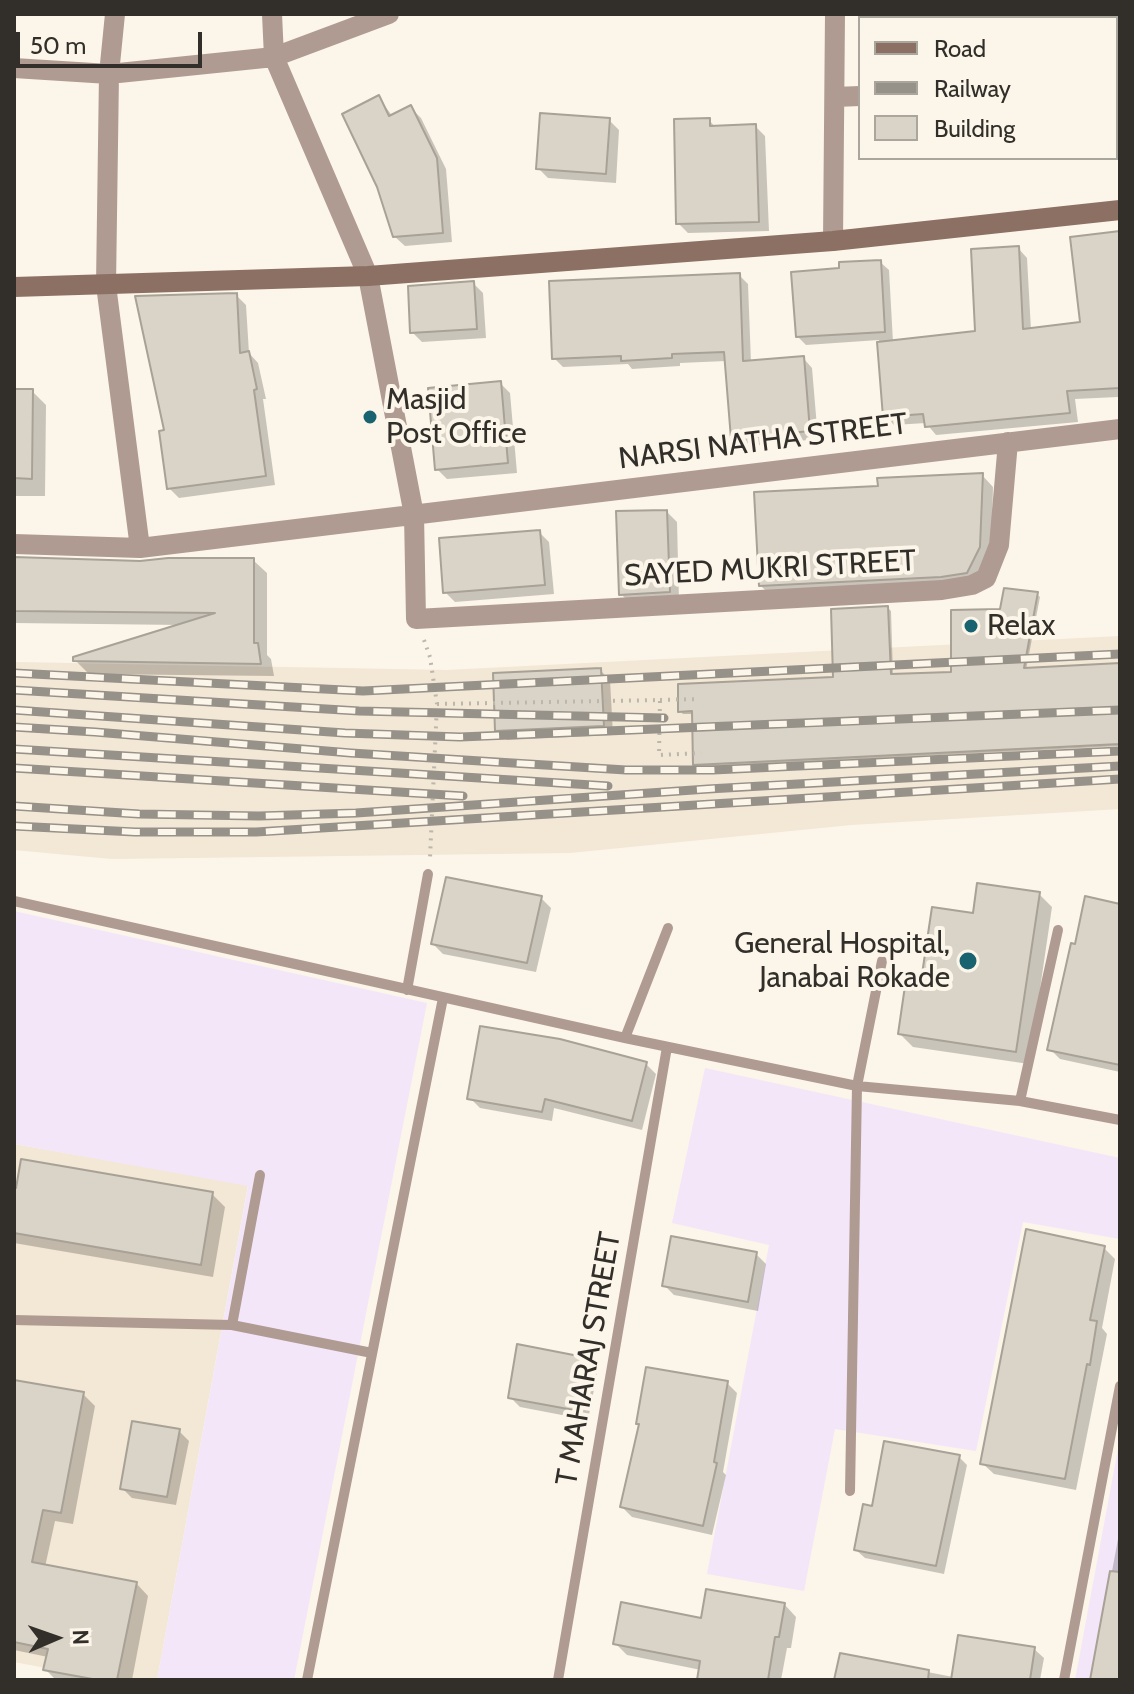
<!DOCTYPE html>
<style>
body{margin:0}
#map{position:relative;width:1134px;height:1694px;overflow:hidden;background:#fcf5e9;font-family:Cabin,sans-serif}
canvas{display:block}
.frame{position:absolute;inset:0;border:16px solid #322f2b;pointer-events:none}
.legend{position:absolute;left:858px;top:16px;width:260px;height:144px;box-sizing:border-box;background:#fcf5e9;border:2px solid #aba69d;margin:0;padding:10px 14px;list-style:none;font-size:24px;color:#322f2b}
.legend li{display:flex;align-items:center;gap:16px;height:40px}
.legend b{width:40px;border:2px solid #aba69d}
.north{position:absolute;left:16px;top:1598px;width:80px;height:80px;-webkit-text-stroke:6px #fcf5e9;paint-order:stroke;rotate:88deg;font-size:22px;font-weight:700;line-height:32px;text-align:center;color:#322f2b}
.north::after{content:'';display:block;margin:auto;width:28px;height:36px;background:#322f2b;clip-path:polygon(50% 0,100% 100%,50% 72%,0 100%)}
.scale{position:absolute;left:16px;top:32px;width:186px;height:36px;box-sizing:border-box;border:4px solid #322f2b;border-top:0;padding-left:10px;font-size:24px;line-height:28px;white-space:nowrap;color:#322f2b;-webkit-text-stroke:6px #fcf5e9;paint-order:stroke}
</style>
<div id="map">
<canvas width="1134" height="1694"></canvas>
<div class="frame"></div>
<ul class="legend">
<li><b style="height:10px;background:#8c7063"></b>Road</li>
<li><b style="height:10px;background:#969189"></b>Railway</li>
<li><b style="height:22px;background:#dad3c7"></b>Building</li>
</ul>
<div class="north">N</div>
<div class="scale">50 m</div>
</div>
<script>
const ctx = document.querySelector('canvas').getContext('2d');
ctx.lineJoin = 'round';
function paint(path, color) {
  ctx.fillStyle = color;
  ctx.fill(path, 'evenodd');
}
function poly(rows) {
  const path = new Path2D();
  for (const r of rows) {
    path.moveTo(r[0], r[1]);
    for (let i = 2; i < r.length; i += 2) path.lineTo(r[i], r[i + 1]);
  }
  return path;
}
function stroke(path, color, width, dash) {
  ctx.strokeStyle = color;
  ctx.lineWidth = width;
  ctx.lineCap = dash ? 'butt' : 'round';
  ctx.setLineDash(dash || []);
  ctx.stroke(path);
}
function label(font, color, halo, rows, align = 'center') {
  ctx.font = font + ' Cabin,sans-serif';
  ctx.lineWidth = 8;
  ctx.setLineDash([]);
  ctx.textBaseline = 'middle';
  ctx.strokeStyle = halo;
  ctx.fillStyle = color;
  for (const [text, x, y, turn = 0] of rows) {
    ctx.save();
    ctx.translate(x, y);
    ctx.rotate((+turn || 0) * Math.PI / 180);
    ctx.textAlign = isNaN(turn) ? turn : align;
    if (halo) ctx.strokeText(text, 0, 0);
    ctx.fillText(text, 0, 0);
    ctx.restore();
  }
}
paint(poly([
 [1120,636,1120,809,851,825,570,853,112,859,14,850,14,662,447,670],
 [14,1144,248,1185,157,1680,110,1680,14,1662]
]), '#f3e7d5');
paint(poly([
 [14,911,427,1003,294,1680,157,1680,248,1186,14,1144],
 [705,1068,1120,1158,1120,1239,1023,1222,976,1451,835,1429,804,1591,707,1574,769,1245,672,1223],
 [1120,1438,1120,1680,1075,1680]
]), '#f4e6f9');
paint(poly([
 [889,14,955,14,955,18,889,18],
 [990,14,1057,14,1057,18,990,18],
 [379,98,393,117,411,108,421,118,446,169,452,242,405,246,394,236],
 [609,120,619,130,616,183,548,178,538,168],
 [709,120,716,128,755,126,765,136,769,231,688,233,678,223],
 [1120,233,1120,409,1118,397,1075,399,1078,422,936,435,926,423,894,425,885,416,879,340,806,345,798,337,841,270,880,262,889,270,893,342,977,333,1018,248,1027,258,1031,330,1082,323],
 [739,275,748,284,751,363,804,359,812,368,818,439,742,447,733,438,726,361,680,363,680,366,632,369,628,364,563,367,554,358],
 [473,283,483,293,486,338,422,342,412,332],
 [236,295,246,305,249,353,258,363,266,399,263,399,275,485,179,498,169,488,166,432],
 [14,311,15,312,16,337,14,337],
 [500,383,510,393,517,473,447,479,437,469],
 [14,391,32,391,46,405,45,496,14,496],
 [982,475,993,487,991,560,979,584,772,597,760,585],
 [667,512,677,522,679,601,631,604,621,594],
 [539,532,549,542,554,594,455,602,445,592],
 [253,560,267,573,267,655,271,659,274,676,89,674,75,660,180,625,14,623,14,561,140,563],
 [1037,594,1040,597,1026,670,1120,665,1120,746,698,767,695,764,694,714,683,714,680,711,835,679,888,608,891,611,893,676,953,673,1002,611],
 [600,670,610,680,613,735,507,740,497,730],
 [1039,894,1052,907,1029,1064,913,1047,900,1034,923,983,975,915],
 [541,898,551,908,536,972,443,954,433,944],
 [1120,906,1120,1072,1060,1059,1050,1049,1076,947],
 [646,1064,656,1074,642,1130,554,1108,552,1121,480,1108,470,1098],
 [14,1189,212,1194,225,1207,213,1277,14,1243],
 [1104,1248,1115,1259,1102,1328,1107,1334,1076,1490,994,1474,982,1463],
 [756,1254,766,1264,758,1311,674,1295,664,1285],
 [588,1359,598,1369,588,1420,520,1407,510,1397],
 [14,1382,83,1394,95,1406,73,1524,55,1521,45,1567,136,1583,148,1596,132,1680,56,1680,46,1670,48,1657,14,1650],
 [727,1383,737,1393,723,1472,726,1475,712,1535,632,1517,622,1507],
 [179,1431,189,1441,176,1505,132,1498,122,1488],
 [959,1457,967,1465,944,1574,865,1558,856,1550,874,1508],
 [1120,1528,1120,1680,1092,1680],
 [785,1605,796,1617,791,1648,787,1648,781,1680,699,1680,701,1670,627,1655,615,1643,703,1621],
 [1034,1649,1044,1658,1040,1680,836,1680,841,1655,953,1677]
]), '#0003');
const building = poly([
 [379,95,389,116,411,105,437,158,443,233,393,237,377,187,342,114,379,95],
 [540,113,610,118,606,174,536,169,540,113],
 [710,118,710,126,756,124,759,222,676,224,674,119,710,118],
 [1120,231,1120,388,1067,391,1070,413,925,427,923,414,883,417,877,342,975,331,971,249,1019,246,1023,329,1080,322,1070,237,1120,231],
 [881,260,885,332,796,337,791,272,839,268,839,262,881,260],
 [740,273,743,361,804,356,810,431,731,439,724,352,672,354,672,358,621,361,621,356,552,359,549,281,740,273],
 [474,281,477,329,410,333,408,286,474,281],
 [237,293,240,353,249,351,257,389,254,390,266,476,167,489,159,431,164,430,135,296,237,293],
 [501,381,508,463,435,470,428,388,501,381],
 [14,389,33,389,32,479,14,478,14,389],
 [983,473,980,547,967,573,941,577,759,586,754,492,878,486,877,478,983,473],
 [667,510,670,592,619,595,616,511,667,510],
 [540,530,545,585,443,593,439,538,540,530],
 [14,557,140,561,168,558,254,558,254,643,258,643,261,664,73,661,73,657,215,613,14,611,14,557],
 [1004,588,1038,592,1024,668,1120,663,1120,744,693,765,692,711,678,712,678,684,833,677,831,609,888,606,891,674,951,672,951,610,1000,609,1004,588],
 [601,668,604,726,495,731,493,673,601,668],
 [446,877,542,896,527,963,431,944,446,877],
 [977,883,1040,892,1016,1052,898,1034,906,979,921,981,932,907,973,913,977,883],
 [1085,896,1120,904,1120,1065,1047,1050,1071,943,1075,944,1085,896],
 [480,1026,560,1039,647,1062,632,1121,545,1099,542,1112,467,1099,480,1026],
 [21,1159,213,1192,201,1265,14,1233,14,1187,16,1188,21,1159],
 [1026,1229,1105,1246,1090,1320,1097,1321,1090,1365,1087,1364,1065,1479,980,1464,1026,1229],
 [671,1236,757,1252,748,1302,662,1286,671,1236],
 [517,1344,589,1358,579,1411,508,1398,517,1344],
 [646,1367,728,1381,714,1462,717,1463,703,1526,620,1507,639,1424,636,1424,646,1367],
 [14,1380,84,1392,61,1513,43,1510,32,1562,137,1582,117,1680,98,1680,43,1670,48,1649,14,1642,14,1380],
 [132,1421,180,1429,167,1497,120,1489,132,1421],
 [884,1441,960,1455,936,1566,854,1550,863,1504,872,1506,884,1441],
 [1110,1571,1120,1572,1120,1680,1090,1680,1110,1571],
 [706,1589,785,1603,779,1637,775,1637,768,1680,697,1680,700,1661,613,1644,621,1602,701,1618,706,1589],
 [958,1635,1035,1647,1030,1680,951,1680,958,1635],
 [840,1653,929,1670,928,1680,834,1680,840,1653]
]);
paint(building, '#dad3c7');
stroke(building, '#a8a196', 2);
stroke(poly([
 [424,640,430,657,437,704,430,858],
 [660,700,700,699],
 [437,704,660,700,659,755,701,753]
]), '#bcb7ad', 4, [2, 6]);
stroke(poly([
 [14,901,625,1038,857,1086,1020,1101,1120,1120],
 [407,990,428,874],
 [625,1038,668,928],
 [1020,1101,1058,930],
 [14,1320,232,1325,372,1353],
 [232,1325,260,1175],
 [850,1491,857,1086,882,961],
 [307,1680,443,998],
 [558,1680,667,1047],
 [1064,1680,1120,1386]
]), '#af9b92', 10);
stroke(poly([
 [115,14,109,74,106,285,140,548],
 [272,14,274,57,368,276,414,515,416,619,942,590,972,585,986,578,999,545,1008,442],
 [14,68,109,74,274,57,389,14],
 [1116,84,1120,84],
 [835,97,860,96],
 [833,241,835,14],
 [14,544,140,548,1120,429]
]), '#af9b92', 20);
stroke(poly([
 [14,287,368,276,833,241,1120,210]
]), '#8c7063', 20);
const rail = poly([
 [14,673,363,691,1120,654],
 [14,690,359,711,664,718],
 [14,710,345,733,460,737,1120,710],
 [14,727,95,732,351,753,626,770,713,770,1120,751],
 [14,749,608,786],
 [14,768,463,796],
 [14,806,139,814,259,816,356,813,708,789,1120,766],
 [14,826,135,832,256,832,1120,779]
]);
stroke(rail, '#969189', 9);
stroke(rail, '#fcf5e9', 6, [18]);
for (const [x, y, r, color] of [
 [370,417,8,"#196270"],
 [971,626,8,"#196270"],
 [968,961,10,"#196270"]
]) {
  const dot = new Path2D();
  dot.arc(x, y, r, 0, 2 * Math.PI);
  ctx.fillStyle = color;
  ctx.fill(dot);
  stroke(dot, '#fcf5e9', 3);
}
label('30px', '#322f2b', '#fcf5e9', [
 ["Masjid",386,400],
 ["Post Office",386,434],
 ["Relax",987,626],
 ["General Hospital,",950,944,"right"],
 ["Janabai Rokade",950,978,"right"]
], 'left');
label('30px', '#322f2b', '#fcf5e9', [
 ["NARSI NATHA STREET",763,442,-7],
 ["SAYED MUKRI STREET",770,569,-3],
 ["T MAHARAJ STREET",589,1359,-80]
]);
</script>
